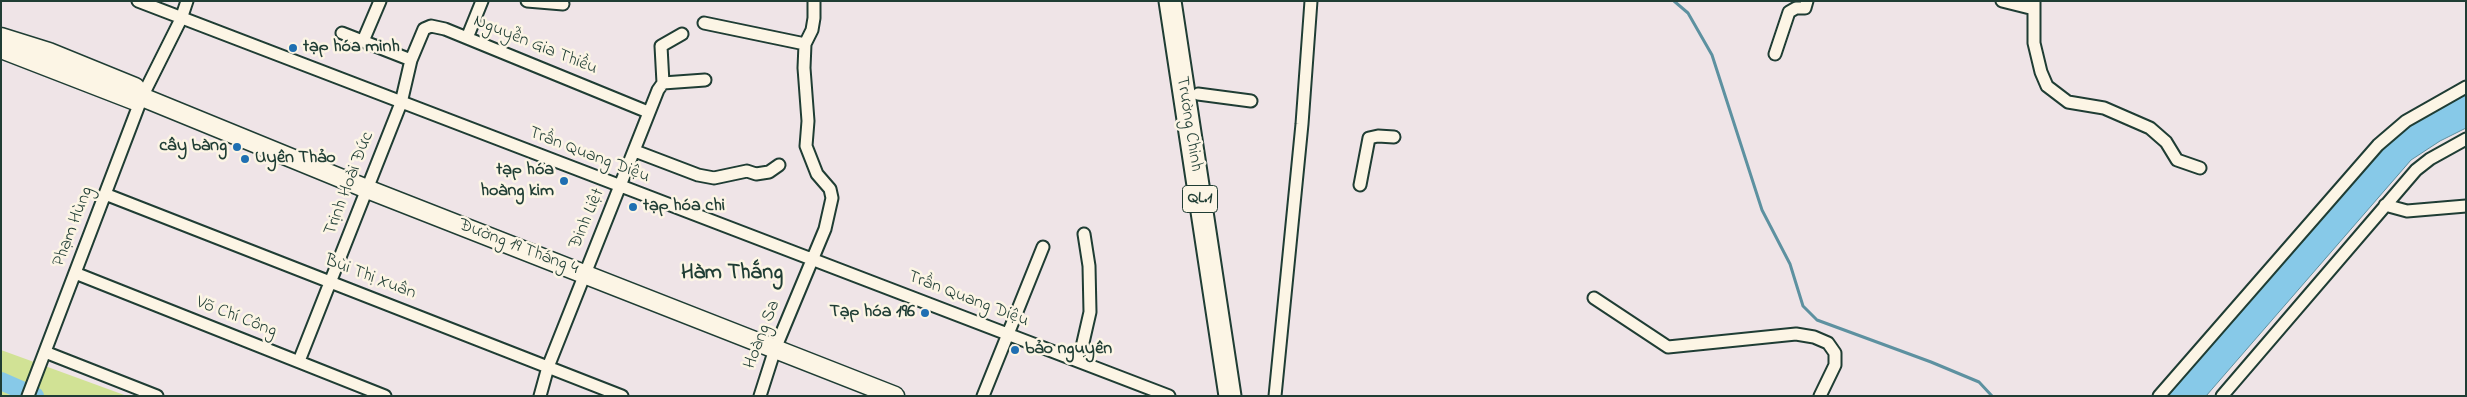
<!DOCTYPE html>
<meta charset="utf-8">
<style>
body{margin:0}
#map{position:relative;width:2467px;height:397px;overflow:hidden;background:#efe4e7;font-family:"Indie Flower",sans-serif}
canvas{display:block}
.frame{position:absolute;inset:0;border:2px solid #1f3d34;pointer-events:none}
</style>
<div id="map">
<canvas width="2467" height="397"></canvas>
<div class="frame"></div>
</div>
<script>
const ctx = document.querySelector('canvas').getContext('2d');
ctx.lineJoin = 'round';
function paint(path, color) {
  ctx.fillStyle = color;
  ctx.fill(path, 'evenodd');
}
function poly(rows) {
  const path = new Path2D();
  for (const r of rows) {
    path.moveTo(r[0], r[1]);
    for (let i = 2; i < r.length; i += 2) path.lineTo(r[i], r[i + 1]);
  }
  return path;
}
function stroke(path, color, width, dash) {
  ctx.strokeStyle = color;
  ctx.lineWidth = width;
  ctx.lineCap = dash ? 'butt' : 'round';
  ctx.setLineDash(dash || []);
  ctx.stroke(path);
}
function label(font, color, halo, rows, align = 'center') {
  ctx.font = font + ' "Indie Flower",sans-serif';
  ctx.lineWidth = 5;
  ctx.setLineDash([]);
  ctx.textBaseline = 'middle';
  ctx.strokeStyle = halo;
  ctx.fillStyle = color;
  for (const [text, x, y, turn = 0] of rows) {
    ctx.save();
    ctx.translate(x, y);
    ctx.rotate((+turn || 0) * Math.PI / 180);
    ctx.textAlign = isNaN(turn) ? turn : align;
    if (halo) ctx.strokeText(text, 0, 0);
    ctx.fillText(text, 0, 0);
    ctx.restore();
  }
}
paint(poly([
 [1,350,45,366,127,396,1,396]
]), '#d1e295');
const water = poly([
 [2466,95,2466,128,2440,141,2411,160,2206,396,2164,396,2380,150,2400,131,2426,115,2466,95]
]);
paint(water, '#87c9e8');
stroke(water, '#5d91a0', 1);
stroke(poly([
 [1674,1,1688,13,1712,55,1762,210,1790,264,1803,306,1817,320,1931,362,1979,382,1992,396]
]), '#5d91a0', 3);
stroke(poly([
 [1,381,35,396]
]), '#87c9e8', 18);
const street = poly([
 [138,1,1169,396],
 [527,1,563,4],
 [2002,1,2034,9],
 [2034,1,2034,43,2041,72,2047,86,2068,102,2104,108,2150,128,2166,142,2177,160,2200,168],
 [704,23,805,44],
 [342,33,411,60],
 [467,38,482,1],
 [363,41,380,1],
 [1775,54,1789,12,1796,8,1805,8,1807,1],
 [663,83,661,46,682,34],
 [1198,94,1251,101],
 [635,151,698,175,714,178,747,171,756,174,769,172,779,165],
 [1360,185,1369,138,1378,136,1394,137],
 [105,194,622,396],
 [2385,205,2407,211,2466,206],
 [75,273,385,396],
 [1594,298,1668,347,1796,334,1814,337,1828,343,1835,353,1835,365,1820,396],
 [45,352,157,396],
 [1075,360,1082,347,1090,312,1089,266,1084,234],
 [299,361,401,103,411,60,424,29,431,26,445,29,648,112],
 [28,396,142,97,181,19,187,1],
 [540,396,548,367,658,90,663,83,705,80],
 [760,396,775,349,825,229,832,198,830,189,817,174,806,146,808,121,804,68,805,44,812,30,814,18,814,1],
 [983,396,1043,247],
 [1275,396,1302,124,1311,1],
 [2159,396,2378,145,2406,121,2466,87],
 [2222,396,2416,170,2430,159,2466,139]
]);
const primary = poly([
 [1,37,49,52,135,87,142,97,367,189,895,396],
 [1,49,133,100,142,97]
]);
const highway = poly([
 [1170,1,1230,396]
]);
stroke(street, '#1f3d34', 15);
stroke(primary, '#1f3d34', 21);
stroke(highway, '#1f3d34', 25);
stroke(street, '#fcf5e5', 11);
stroke(primary, '#fcf5e5', 18);
stroke(highway, '#fcf5e5', 21);
for (const [x, y, r, color] of [
 [293,48,5,"#1f6fb2"],
 [237,147,5,"#1f6fb2"],
 [245,159,5,"#1f6fb2"],
 [564,181,5,"#1f6fb2"],
 [633,207,5,"#1f6fb2"],
 [925,313,5,"#1f6fb2"],
 [1015,350,5,"#1f6fb2"]
]) {
  const dot = new Path2D();
  dot.arc(x, y, r, 0, 2 * Math.PI);
  ctx.fillStyle = color;
  ctx.fill(dot);
  stroke(dot, '#fcf5e5', 2);
}
for (const [x, y, w] of [
 [1200,199,35]
]) {
  const box = new Path2D();
  box.roundRect(x - w / 2, y - 13.5, w, 27, 4);
  ctx.fillStyle = '#fcf5e5';
  ctx.fill(box);
  stroke(box, '#1f3d34', 1);
}
label('bold 16px', '#1f3d34', null, [
 ["QL.1",1200,199]
]);
label('18px', '#1f3d34', '#fcf5e5', [
 ["Nguyễn Gia Thiều",535,46,22],
 ["Trường Chinh",1188,124,81],
 ["Trần Quang Diệu",589,156,21],
 ["Trịnh Hoài Đức",350,184,-69],
 ["Đinh Liệt",588,219,-67],
 ["Phạm Hùng",74,227,-69],
 ["Đường 19 Tháng 4",518,248,21],
 ["Bùi Thị Xuân",370,278,21],
 ["Trần Quang Diệu",968,300,21],
 ["Võ Chí Công",236,318,21],
 ["Hoàng Sa",763,335,-69]
]);
label('bold 18px', '#1f3d34', '#fcf5e5', [
 ["tạp hóa minh",303,48],
 ["cây bàng",227,147,"right"],
 ["Uyên Thảo",255,159],
 ["tạp hóa",554,171,"right"],
 ["hoàng kim",554,192,"right"],
 ["tạp hóa chi",643,207],
 ["Tạp hóa 196",915,313,"right"],
 ["bảo nguyên",1025,350]
], 'left');
label('bold 22px', '#1f3d34', '#fcf5e5', [
 ["Hàm Thắng",732,274]
]);
</script>
